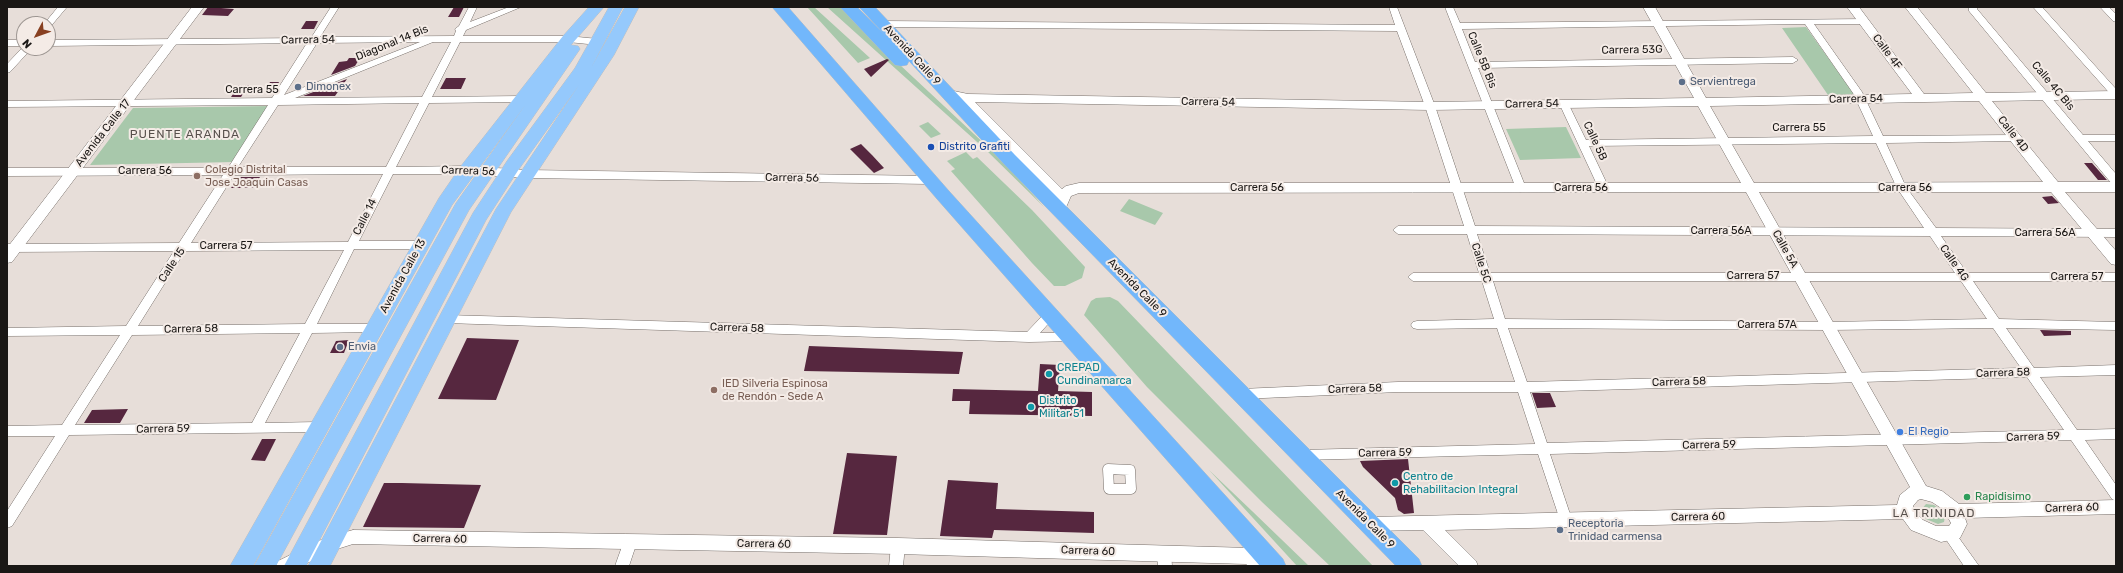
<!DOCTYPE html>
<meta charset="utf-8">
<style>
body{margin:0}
#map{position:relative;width:2123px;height:573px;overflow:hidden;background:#e7ded9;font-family:Rubik,sans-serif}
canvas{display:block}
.frame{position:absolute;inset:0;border:8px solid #1a1715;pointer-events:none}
.north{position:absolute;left:16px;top:16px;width:40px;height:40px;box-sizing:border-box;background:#f4ebe6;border:1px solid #9d9692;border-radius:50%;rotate:229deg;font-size:11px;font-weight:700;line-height:16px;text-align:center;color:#1a1715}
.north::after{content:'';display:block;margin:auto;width:14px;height:18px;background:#884021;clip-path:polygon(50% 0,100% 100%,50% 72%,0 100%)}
</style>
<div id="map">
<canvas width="2123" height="573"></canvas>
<div class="frame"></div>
<div class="north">N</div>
</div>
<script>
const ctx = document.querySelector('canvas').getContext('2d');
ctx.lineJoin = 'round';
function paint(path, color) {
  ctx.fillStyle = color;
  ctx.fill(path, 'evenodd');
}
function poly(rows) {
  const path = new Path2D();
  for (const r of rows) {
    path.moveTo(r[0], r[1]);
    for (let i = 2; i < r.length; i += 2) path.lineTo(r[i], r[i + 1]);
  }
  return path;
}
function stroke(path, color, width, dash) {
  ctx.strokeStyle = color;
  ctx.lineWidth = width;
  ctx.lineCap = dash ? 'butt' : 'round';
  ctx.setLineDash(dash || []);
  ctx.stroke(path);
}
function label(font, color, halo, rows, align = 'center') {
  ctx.font = font + ' Rubik,sans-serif';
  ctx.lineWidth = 4;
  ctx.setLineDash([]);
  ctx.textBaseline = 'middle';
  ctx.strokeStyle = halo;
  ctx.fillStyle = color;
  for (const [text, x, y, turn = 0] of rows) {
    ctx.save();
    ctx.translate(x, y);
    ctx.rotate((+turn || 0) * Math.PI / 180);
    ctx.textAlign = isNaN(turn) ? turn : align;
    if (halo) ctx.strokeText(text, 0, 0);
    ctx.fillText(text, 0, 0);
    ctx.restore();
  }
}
paint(poly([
 [807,7,814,7,870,58,858,63],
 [827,7,841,7,884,50,1004,162,1044,207,986,150],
 [1806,27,1854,94,1828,95,1782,28],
 [272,106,234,162,90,165,133,108],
 [928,122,941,134,931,138,919,126],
 [1566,127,1581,158,1520,160,1506,129],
 [966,152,973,159,977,157,1032,210,1085,267,1082,278,1065,286,1054,286,1032,263,951,171,955,169,947,161],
 [1129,199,1163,213,1155,225,1120,211],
 [1110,297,1118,301,1373,566,1330,566,1262,502,1147,387,1084,315,1091,301,1096,298],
 [1209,470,1252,511,1309,566,1297,566],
 [1926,504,1934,505,1941,510,1945,516,1944,522,1938,524,1926,519,1921,510]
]), '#a8c8ab');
paint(poly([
 [208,7,234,9,228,16,202,15],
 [454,7,464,7,459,17,448,17],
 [306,21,318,21,314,29,301,29],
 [349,58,360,58,355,66,331,75,339,62,347,61],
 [887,59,889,60,871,77,864,69],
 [446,78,466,78,461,89,440,89],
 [347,79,335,96,303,96],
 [270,82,279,82,274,92,265,92],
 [239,85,249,85,241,97,231,97],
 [861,144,872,155,884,168,874,173,850,149],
 [2084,163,2092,163,2107,180,2098,180],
 [239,177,260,177,253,188,231,188],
 [2052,196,2059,203,2048,204,2042,197],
 [2040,330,2071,331,2071,335,2044,336],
 [467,338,519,340,496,400,438,399],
 [349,340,344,353,330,353,336,341],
 [809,346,963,352,959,374,804,371],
 [1040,364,1060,365,1058,391,1092,392,1092,416,969,414,970,401,952,401,953,389,1038,391],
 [1532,393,1550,393,1556,407,1537,408],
 [128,409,120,423,84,423,92,410],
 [262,439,276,439,265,461,251,460],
 [847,453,897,456,887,535,833,534],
 [1408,459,1414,513,1404,514,1398,510,1395,498,1363,467,1360,461],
 [948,480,998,483,996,509,1094,512,1094,533,994,530,992,538,940,536],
 [384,483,402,483,481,485,464,528,363,527]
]), '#56273f');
const pedestrian = poly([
 [1108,469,1130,470,1131,489,1109,489,1108,469]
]);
const minor = poly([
 [58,7,67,7,51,26,48,27,48,24,44,24,58,7],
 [331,7,339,7,320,37,454,36,456,31,455,29,459,26,469,7,477,7,470,22,509,7,521,7,466,30,463,36,568,36,598,39,603,42,598,45,568,42,460,42,432,97,522,96,527,99,522,102,429,103,396,167,467,166,526,170,930,176,935,180,930,184,526,178,467,174,393,174,359,241,421,241,426,245,421,249,354,249,317,324,374,324,378,325,380,328,378,331,374,332,312,333,265,423,318,422,322,423,324,427,322,431,318,432,69,435,12,526,7,528,7,511,55,436,7,436,7,426,62,425,120,335,7,336,7,328,126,326,174,251,7,252,7,244,179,243,223,175,7,176,7,168,228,168,268,105,7,107,7,101,272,98,307,43,48,46,48,40,311,38,331,7],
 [420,42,284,95,317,43,420,42],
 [433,42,451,42,422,97,295,98,433,42],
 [419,103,386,167,238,167,278,105,419,103],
 [383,174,348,242,191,243,234,175,383,174],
 [344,250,305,324,138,326,185,251,344,250],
 [300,333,252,423,75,425,132,335,300,333],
 [1389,7,1397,7,1435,106,1475,226,1924,228,1897,188,1876,143,1589,146,1609,188,1604,192,1600,191,1559,103,1561,101,1567,101,1586,140,1873,136,1853,93,1805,24,1462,29,1475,62,1793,57,1798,60,1793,63,1478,68,1526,188,1521,192,1517,191,1445,7,1453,7,1460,23,1867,19,1868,21,1864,24,1814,24,1862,92,1883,136,2015,135,2020,138,2015,141,1886,143,1906,187,1936,228,2116,229,2116,237,1941,236,1967,273,2116,273,2116,281,1973,281,1999,319,2116,322,2116,330,2006,328,2034,368,2116,365,2116,375,2040,377,2077,430,2116,429,2116,439,2085,440,2116,485,2116,501,2112,499,2071,440,1550,454,1572,520,1571,524,1566,526,1561,524,1560,520,1538,454,1302,460,1298,459,1296,455,1298,451,1302,450,1535,444,1518,392,1398,392,1241,399,1237,397,1235,394,1237,391,1241,389,1398,382,1515,382,1497,328,1417,329,1413,328,1411,325,1413,322,1417,321,1494,319,1482,281,1413,281,1408,277,1413,273,1479,273,1467,234,1398,234,1393,230,1398,226,1464,226,1425,106,1397,31,883,27,879,24,883,21,1395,25,1389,7],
 [1477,234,1930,236,1955,273,1490,273,1477,234],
 [1493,281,1961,281,1987,319,1828,322,1505,319,1493,281],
 [1508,328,1828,330,1993,328,2021,368,1527,382,1508,328],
 [2027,377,2064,430,1547,443,1530,392,2027,377],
 [1969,7,1977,7,1977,9,2083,135,2116,135,2116,141,2088,141,2116,174,2116,185,2112,184,1969,11,1969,7],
 [2033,7,2042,7,2116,89,2116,98,2113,97,2033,7],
 [2100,7,2109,7,2116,14,2116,22,2113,21,2100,7],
 [7,40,24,40,24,46,7,46,7,40],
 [24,46,24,48,32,48,10,72,7,73,7,64,24,46],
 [1050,311,1054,312,1056,315,1040,333,1071,333,1075,335,1077,338,1075,341,1029,342,446,323,442,322,440,319,442,316,446,315,1027,332,1046,312,1050,311],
 [1949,529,1954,531,1979,566,1964,566,1943,535,1944,531,1949,529],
 [630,536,635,538,637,542,629,566,615,566,625,538,630,536],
 [898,540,903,542,905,546,903,566,889,566,891,546,893,542,898,540],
 [1164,547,1169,549,1171,553,1172,566,1158,566,1157,553,1159,549,1164,547]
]);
const tertiary = poly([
 [192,7,204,7,12,262,7,263,7,248,192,7],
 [1643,7,1655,7,1706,98,1912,94,1847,7,1859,7,1924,94,1973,93,1905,7,1917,7,1986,93,2116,91,2116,99,1992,101,2058,182,2116,182,2116,192,2065,192,2116,251,2116,265,2111,264,2051,192,1759,192,1926,486,1942,491,1959,504,2116,500,2116,514,1965,518,1967,524,1960,538,1941,542,1911,530,1903,519,1445,530,1476,561,1478,566,1459,566,1423,530,1370,531,1364,529,1362,524,1364,519,1370,517,1897,505,1900,495,1910,487,1746,192,1079,193,1071,196,1064,212,1059,214,1054,212,1052,209,1056,199,959,100,945,97,943,94,949,90,968,94,1430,102,1694,98,1643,7],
 [1979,101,2043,182,1754,183,1710,106,1979,101],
 [975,102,1430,110,1698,106,1741,183,1079,183,1066,186,1062,189,975,102],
 [1921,499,1932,502,1944,510,1951,523,1949,526,1936,526,1923,520,1917,514,1913,506,1918,500,1921,499],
 [353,530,898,538,1250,548,1256,551,1267,566,1248,566,1246,564,898,554,353,544,334,550,301,566,276,566,278,561,325,538,353,530]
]);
const primary = poly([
 [589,7,604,7,571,45,578,46,580,49,469,210,276,566,254,566,456,203,526,104,452,205,253,566,230,566,439,198,461,166,563,36,589,7],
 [609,7,623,7,591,68,625,7,639,7,614,55,511,212,330,566,308,566,496,209,579,85,519,169,486,220,306,566,284,566,473,213,507,161,575,68,609,7]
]);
const trunk = poly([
 [772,7,788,7,949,191,1283,559,1286,566,1260,566,937,199,772,7],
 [840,7,857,7,886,36,859,7,875,7,1015,155,1419,559,1422,566,1396,566,1003,163,909,61,907,65,901,66,895,65,840,7]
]);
stroke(pedestrian, '#776f6a', 11);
stroke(minor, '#776f6a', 1);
stroke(tertiary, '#776f6a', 1);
stroke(primary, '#bfbebd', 1);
stroke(trunk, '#bfbebd', 1);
stroke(pedestrian, '#fff', 10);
paint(minor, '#fff');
paint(tertiary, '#fff');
paint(primary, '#95c9fc');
paint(trunk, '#72b7fb');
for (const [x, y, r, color] of [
 [1682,82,4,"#5c6f8a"],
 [298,87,4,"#5c6f8a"],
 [931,147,4,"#1a4fb4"],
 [197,176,4,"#8d6e63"],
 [340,347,4,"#5c6f8a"],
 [1049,374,4,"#0f9aa8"],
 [714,390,4,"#8d6e63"],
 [1031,407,4,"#0f9aa8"],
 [1900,432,4,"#3f7fe0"],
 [1395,483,4,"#0f9aa8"],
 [1967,497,4,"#2e9e5b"],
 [1560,530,4,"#5c6f8a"]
]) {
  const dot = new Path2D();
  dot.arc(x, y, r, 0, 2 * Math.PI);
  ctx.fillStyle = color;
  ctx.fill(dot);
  stroke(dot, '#f4ebe6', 1.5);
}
label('11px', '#1a1715', '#f4ebe6', [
 ["Carrera 54",308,40,-1],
 ["Diagonal 14 Bis",392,43,-22],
 ["Carrera 53G",1632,50,-1],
 ["Calle 4F",1887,52,53],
 ["Avenida Calle 9",912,55,47],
 ["Calle 5B Bis",1482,60,68],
 ["Calle 4C Bis",2053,86,50],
 ["Carrera 55",252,90],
 ["Carrera 54",1856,99,-1],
 ["Carrera 54",1208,102,1],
 ["Carrera 54",1532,104,-1],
 ["Carrera 55",1799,128],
 ["Avenida Calle 17",103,133,-52],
 ["Calle 4D",2013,134,52],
 ["Calle 5B",1595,141,65],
 ["Carrera 56",145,171],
 ["Carrera 56",468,171,2],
 ["Carrera 56",792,178,1],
 ["Carrera 56",1257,188],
 ["Carrera 56",1581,188],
 ["Carrera 56",1905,188],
 ["Calle 14",365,217,-63],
 ["Carrera 56A",1721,231],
 ["Carrera 56A",2045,233],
 ["Carrera 57",226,246],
 ["Calle 5A",1785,249,61],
 ["Calle 5C",1481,263,72],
 ["Calle 4G",1954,263,55],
 ["Calle 15",172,265,-57],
 ["Avenida Calle 13",403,276,-61],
 ["Carrera 57",1753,276],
 ["Carrera 57",2077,277],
 ["Avenida Calle 9",1137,288,45],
 ["Carrera 57A",1767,325],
 ["Carrera 58",737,328,2],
 ["Carrera 58",191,329,-1],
 ["Carrera 58",2003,373,-2],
 ["Carrera 58",1679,382,-2],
 ["Carrera 58",1355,389,-2],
 ["Carrera 59",163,429,-1],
 ["Carrera 59",2033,437,-2],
 ["Carrera 59",1709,445,-1],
 ["Carrera 59",1385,453,-1],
 ["Carrera 60",2072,508,-2],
 ["Carrera 60",1698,517,-1],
 ["Avenida Calle 9",1365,519,45],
 ["Carrera 60",440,539,1],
 ["Carrera 60",764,544,1],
 ["Carrera 60",1088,551,2]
]);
label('11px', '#4e5e75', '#f4ebe6', [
 ["Servientrega",1690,82],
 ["Dimonex",306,87],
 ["Envia",348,347],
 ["Receptoria",1568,524],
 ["Trinidad carmensa",1568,537]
], 'left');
label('11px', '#164399', '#f4ebe6', [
 ["Distrito Grafiti",939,147]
], 'left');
label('11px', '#785e54', '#f4ebe6', [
 ["Colegio Distrital",205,170],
 ["Jose Joaquin Casas",205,183],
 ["IED Silveria Espinosa",722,384],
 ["de Rendón - Sede A",722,397]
], 'left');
label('11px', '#0d838f', '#f4ebe6', [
 ["CREPAD",1057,368],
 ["Cundinamarca",1057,381],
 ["Distrito",1039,401],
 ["Militar 51",1039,414],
 ["Centro de",1403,477],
 ["Rehabilitacion Integral",1403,490]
], 'left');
label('11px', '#366cbe', '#f4ebe6', [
 ["El Regio",1908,432]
], 'left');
label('11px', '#27864d', '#f4ebe6', [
 ["Rapidisimo",1975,497]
], 'left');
ctx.letterSpacing = '1px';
label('12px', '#57504c', '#f4ebe6', [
 ["PUENTE ARANDA",185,135],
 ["LA TRINIDAD",1934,514]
]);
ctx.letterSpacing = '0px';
</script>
